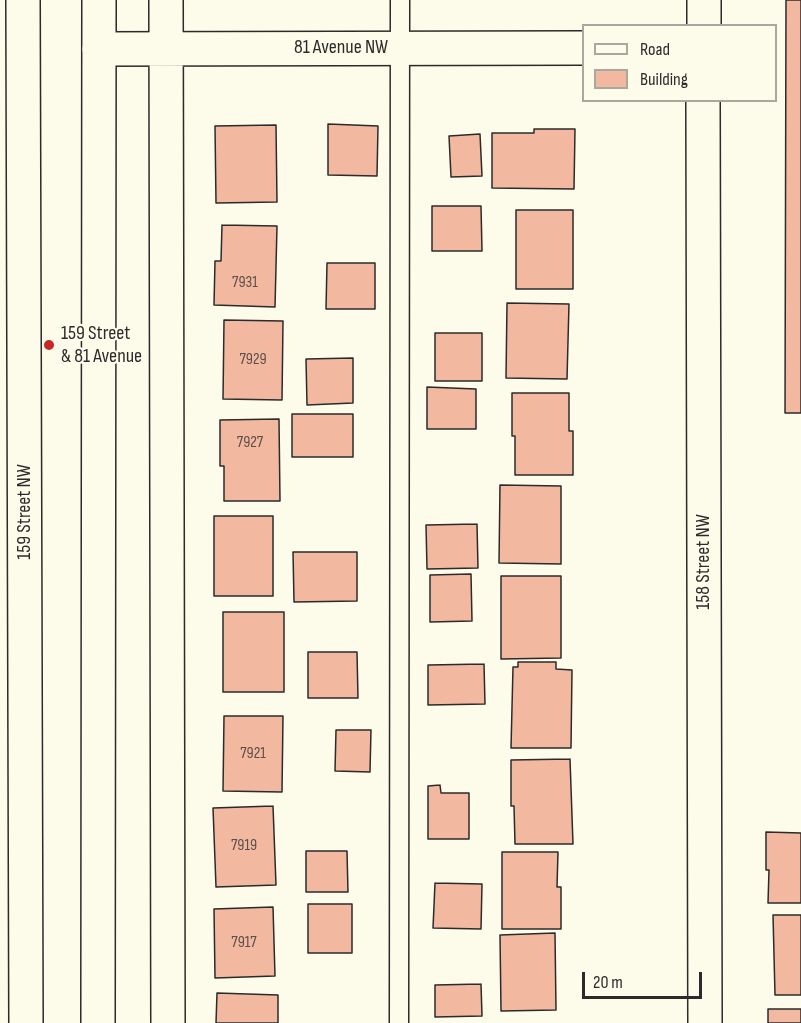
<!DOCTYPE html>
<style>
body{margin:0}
#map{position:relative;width:801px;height:1023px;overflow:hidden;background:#fdfbea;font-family:"Sofia Sans Condensed",sans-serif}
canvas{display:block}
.legend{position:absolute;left:582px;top:24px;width:195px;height:78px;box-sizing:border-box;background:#fdfbea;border:2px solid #a9a89e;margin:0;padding:8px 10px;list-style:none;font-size:18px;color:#2b2b2b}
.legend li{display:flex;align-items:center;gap:12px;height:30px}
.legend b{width:30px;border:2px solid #a9a89e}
.scale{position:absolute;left:582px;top:972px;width:120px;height:27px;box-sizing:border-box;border:3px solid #2b2b2b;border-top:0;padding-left:8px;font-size:18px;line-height:21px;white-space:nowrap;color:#2b2b2b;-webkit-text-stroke:4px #fdfbea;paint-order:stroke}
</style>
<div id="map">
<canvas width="801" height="1023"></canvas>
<ul class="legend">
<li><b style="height:8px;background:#fdfbea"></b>Road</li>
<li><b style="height:16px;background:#f2b8a0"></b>Building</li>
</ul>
<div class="scale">20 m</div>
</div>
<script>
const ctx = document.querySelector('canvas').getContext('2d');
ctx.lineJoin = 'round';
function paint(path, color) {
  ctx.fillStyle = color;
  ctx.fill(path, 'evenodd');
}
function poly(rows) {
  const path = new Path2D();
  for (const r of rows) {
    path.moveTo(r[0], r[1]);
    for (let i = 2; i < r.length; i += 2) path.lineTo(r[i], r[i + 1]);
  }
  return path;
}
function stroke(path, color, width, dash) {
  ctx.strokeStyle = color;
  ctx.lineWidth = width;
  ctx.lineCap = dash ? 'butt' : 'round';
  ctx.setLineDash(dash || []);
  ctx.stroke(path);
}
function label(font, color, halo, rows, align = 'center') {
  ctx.font = font + ' "Sofia Sans Condensed",sans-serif';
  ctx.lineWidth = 4.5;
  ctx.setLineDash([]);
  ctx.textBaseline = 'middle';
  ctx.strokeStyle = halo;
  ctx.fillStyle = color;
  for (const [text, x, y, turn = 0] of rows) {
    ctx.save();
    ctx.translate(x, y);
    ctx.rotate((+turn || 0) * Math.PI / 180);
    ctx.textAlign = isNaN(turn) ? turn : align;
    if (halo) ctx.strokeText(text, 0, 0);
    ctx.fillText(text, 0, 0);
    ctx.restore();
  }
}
const building = poly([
 [786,0,801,0,801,413,785,413,786,0],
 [328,124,378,126,377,176,328,175,328,124],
 [276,125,277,202,216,203,215,126,276,125],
 [534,129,575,129,574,189,492,188,492,133,534,133,534,129],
 [480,134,482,176,451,177,449,136,480,134],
 [432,206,481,206,482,251,432,251,432,206],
 [516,210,573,210,573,289,516,289,516,210],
 [222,225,277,226,275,307,214,305,215,261,221,261,222,225],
 [327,263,375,263,375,309,326,309,327,263],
 [507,303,569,304,567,379,506,378,507,303],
 [224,320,283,321,282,400,223,399,224,320],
 [435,333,482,333,482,381,435,381,435,333],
 [353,358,353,403,307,405,306,359,353,358],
 [427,387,476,389,476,429,427,429,427,387],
 [512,393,569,393,569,431,573,431,573,475,515,475,515,436,512,436,512,393],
 [292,414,353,414,353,457,292,457,292,414],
 [279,419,280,501,224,501,224,466,220,466,220,420,279,419],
 [500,485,561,486,561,564,499,563,500,485],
 [214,516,273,516,273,596,214,596,214,516],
 [477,524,478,568,427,569,426,525,477,524],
 [293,552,357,552,357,601,294,602,293,552],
 [471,574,472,621,430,622,430,575,471,574],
 [501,576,561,576,561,658,501,659,501,576],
 [223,612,284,612,284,692,223,692,223,612],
 [308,652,357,652,358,698,308,698,308,652],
 [518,662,556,662,556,669,572,670,571,748,511,748,513,667,518,667,518,662],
 [484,664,485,704,428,705,428,665,484,664],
 [224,716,283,716,282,792,223,791,224,716],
 [336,730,371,730,370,772,335,771,336,730],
 [570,759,573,844,515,844,514,806,511,806,511,760,570,759],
 [440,785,441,793,469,793,469,839,428,839,428,786,440,785],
 [273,806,276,885,216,887,213,808,273,806],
 [766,832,801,833,801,903,768,903,769,870,766,870,766,832],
 [306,851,347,851,348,892,306,892,306,851],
 [502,852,558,852,557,887,561,887,561,929,502,929,502,852],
 [435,883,482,884,481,929,433,928,435,883],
 [308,904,352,904,352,953,308,953,308,904],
 [273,907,275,976,215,978,214,909,273,907],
 [773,915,801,915,801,995,775,995,773,915],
 [555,933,556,1010,501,1011,500,935,555,933],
 [481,984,482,1016,435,1017,435,985,481,984],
 [217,993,278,995,278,1023,216,1023,217,993],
 [768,1009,801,1009,801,1023,768,1023,768,1009]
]);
paint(building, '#f2b8a0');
stroke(building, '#2b2b2b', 1.5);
const service = poly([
 [399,1023,400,0]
]);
const minor = poly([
 [23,0,26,1023],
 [166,0,168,1023],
 [704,26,704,0],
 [99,49,584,48],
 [703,100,705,1023]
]);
const secondary = poly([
 [98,1023,99,0]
]);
stroke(service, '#2b2b2b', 21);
stroke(minor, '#2b2b2b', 36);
stroke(secondary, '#2b2b2b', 36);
stroke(service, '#fdfbea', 18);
stroke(minor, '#fdfbea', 33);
stroke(secondary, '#fdfbea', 33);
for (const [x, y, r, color] of [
 [49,345,6,"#c62828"]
]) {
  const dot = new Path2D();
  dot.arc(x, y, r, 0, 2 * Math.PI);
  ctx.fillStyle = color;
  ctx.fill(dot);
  stroke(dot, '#fdfbea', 2);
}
label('16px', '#5d4e48', null, [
 ["7931",245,283],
 ["7929",253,360],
 ["7927",250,443],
 ["7921",253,754],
 ["7919",244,846],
 ["7917",244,943]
]);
label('20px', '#2b2b2b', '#fdfbea', [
 ["81 Avenue NW",341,48],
 ["159 Street NW",25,512,-90],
 ["158 Street NW",704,562,-90]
]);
label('20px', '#2b2b2b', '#fdfbea', [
 ["159 Street",61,334],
 ["& 81 Avenue",61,357]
], 'left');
</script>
